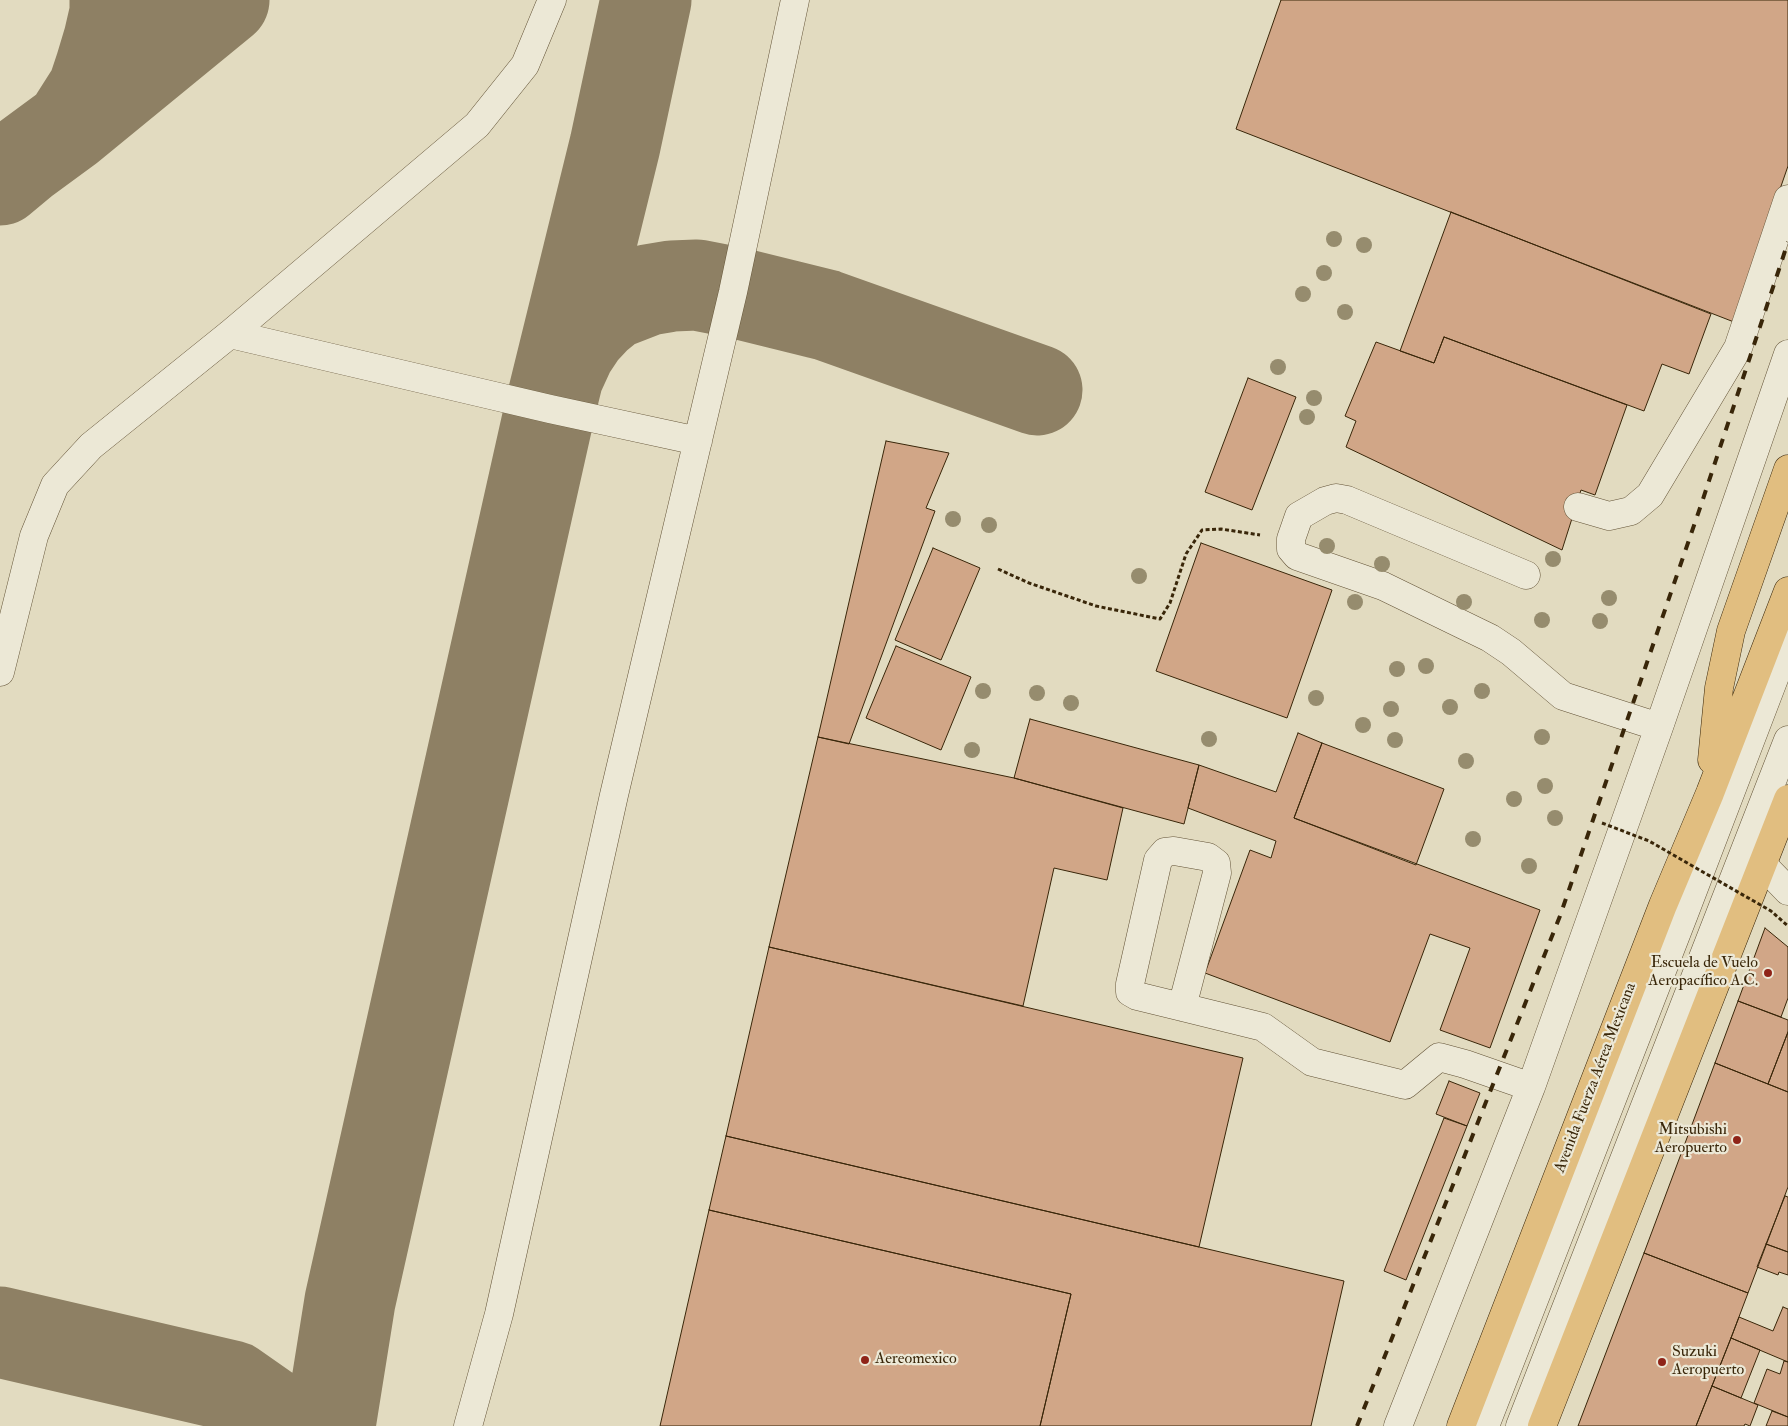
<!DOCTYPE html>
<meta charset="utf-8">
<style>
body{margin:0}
canvas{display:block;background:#e2dbc0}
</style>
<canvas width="1788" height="1426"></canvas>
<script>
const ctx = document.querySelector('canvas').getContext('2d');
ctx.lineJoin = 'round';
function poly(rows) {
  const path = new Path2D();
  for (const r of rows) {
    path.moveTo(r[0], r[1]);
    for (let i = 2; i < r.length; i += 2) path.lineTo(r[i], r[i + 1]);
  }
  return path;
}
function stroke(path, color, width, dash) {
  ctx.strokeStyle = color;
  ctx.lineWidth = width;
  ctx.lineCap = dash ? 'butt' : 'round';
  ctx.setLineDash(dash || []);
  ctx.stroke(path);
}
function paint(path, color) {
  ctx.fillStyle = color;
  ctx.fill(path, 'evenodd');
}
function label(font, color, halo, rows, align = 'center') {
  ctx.font = font + ' "IM FELL Double Pica",serif';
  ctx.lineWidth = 4.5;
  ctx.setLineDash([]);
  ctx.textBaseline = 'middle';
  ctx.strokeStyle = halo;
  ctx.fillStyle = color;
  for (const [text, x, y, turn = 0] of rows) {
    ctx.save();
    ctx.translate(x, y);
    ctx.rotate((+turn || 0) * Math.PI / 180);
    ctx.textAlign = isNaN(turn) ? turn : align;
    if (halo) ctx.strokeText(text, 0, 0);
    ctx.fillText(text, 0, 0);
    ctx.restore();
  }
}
stroke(poly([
 [72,123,93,90,100,69,109,39,115,13,115,0],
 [0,180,24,160,69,127,224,0],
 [559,374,570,350,582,332,596,317,612,304,648,290,672,286,697,285,733,292,826,315,1037,390],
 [0,1332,232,1386,272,1414,283,1426],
 [330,1426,350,1301,550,409,615,145,646,0]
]), '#8e8064', 91);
const building = poly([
 [1281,0,1788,0,1788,166,1734,322,1236,129,1281,0],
 [1451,212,1711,314,1689,374,1662,364,1644,411,1444,337,1434,363,1400,351,1451,212],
 [1444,337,1627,405,1595,495,1581,490,1562,550,1346,447,1356,421,1345,416,1376,342,1434,363,1444,337],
 [1248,378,1296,397,1252,510,1205,492,1248,378],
 [886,441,949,453,926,508,935,511,849,744,818,737,886,441],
 [1201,543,1332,590,1287,718,1156,671,1201,543],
 [933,548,980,568,941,660,895,640,933,548],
 [896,646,971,677,941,750,866,718,896,646],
 [1030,719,1199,765,1184,824,1014,778,1030,719],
 [1298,733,1322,743,1294,818,1540,910,1490,1048,1440,1030,1470,948,1430,934,1390,1042,1205,973,1250,850,1271,858,1276,841,1188,808,1199,765,1276,792,1298,733],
 [818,737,1014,778,1123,808,1107,880,1054,868,1023,1006,769,947,818,737],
 [1322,743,1444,789,1416,865,1294,818,1322,743],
 [1765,928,1788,947,1788,998,1781,1017,1738,1001,1765,928],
 [769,947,1243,1058,1199,1247,726,1136,769,947],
 [1738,1001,1788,1020,1788,1032,1768,1084,1715,1063,1738,1001],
 [1788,1032,1788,1092,1768,1084,1788,1032],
 [1715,1063,1788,1092,1788,1187,1748,1293,1644,1253,1715,1063],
 [1449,1081,1480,1093,1467,1126,1436,1114,1449,1081],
 [1444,1118,1467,1126,1406,1280,1384,1271,1444,1118],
 [726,1136,1344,1281,1311,1426,1040,1426,1071,1294,709,1210,726,1136],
 [1785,1196,1788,1197,1788,1252,1766,1244,1785,1196],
 [709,1210,1071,1294,1040,1426,660,1426,709,1210],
 [1766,1244,1788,1252,1788,1275,1779,1272,1778,1275,1757,1267,1766,1244],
 [1644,1253,1748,1293,1731,1338,1696,1426,1578,1426,1644,1253],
 [1783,1307,1788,1309,1788,1362,1731,1338,1739,1317,1773,1331,1783,1307],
 [1731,1338,1760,1350,1741,1398,1712,1386,1731,1338],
 [1784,1361,1788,1362,1788,1417,1754,1403,1767,1369,1780,1374,1784,1361],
 [1712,1386,1758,1405,1750,1426,1745,1424,1744,1426,1696,1426,1712,1386],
 [1772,1411,1788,1417,1788,1426,1766,1426,1772,1411]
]);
paint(building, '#d1a687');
stroke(building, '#392609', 1);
const minor = poly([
 [230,334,550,409,698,441],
 [1578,507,1609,516,1631,511,1650,495,1738,348,1788,199],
 [1526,575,1347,500,1336,498,1325,501,1299,516,1291,539,1291,549,1297,556,1383,586,1490,638,1511,652,1563,696,1659,727],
 [0,672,34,536,55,485,91,446,230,334,477,125,525,65,552,0],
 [1762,864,1788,891],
 [1182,1007,1217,873,1216,863,1208,857,1174,851,1165,852,1158,860,1130,984,1130,992,1137,996,1182,1007,1263,1027,1312,1062,1405,1085,1439,1057,1465,1064,1531,1087],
 [468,1426,499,1314,614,795,733,292,795,0],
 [1398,1426,1531,1087,1659,727,1788,354],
 [1485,1426,1684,914,1788,642],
 [1520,1426,1788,740]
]);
const major = poly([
 [1712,760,1719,688,1731,631,1788,469],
 [1461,1426,1663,905,1710,793,1788,591],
 [1542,1426,1788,799]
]);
stroke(minor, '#635337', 29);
stroke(major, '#392609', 29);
stroke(poly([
 [998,569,1029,583,1096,606,1160,619,1170,603,1186,554,1202,530,1221,529,1260,535]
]), '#392609', 3, [4, 2.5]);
stroke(minor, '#ece8d6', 28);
stroke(major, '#e1be80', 28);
stroke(poly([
 [1357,1426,1560,916,1702,502,1788,242]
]), '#392609', 4, [9, 9]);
stroke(poly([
 [1602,823,1649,841,1771,911,1788,926]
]), '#392609', 3, [4, 2.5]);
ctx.fillStyle = '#968c6e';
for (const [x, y] of [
 [1334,239],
 [1364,245],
 [1324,273],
 [1303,294],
 [1345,312],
 [1278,367],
 [1314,398],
 [1307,417],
 [953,519],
 [989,525],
 [1327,546],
 [1553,559],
 [1382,564],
 [1139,576],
 [1609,598],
 [1355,602],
 [1464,602],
 [1542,620],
 [1600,621],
 [1426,666],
 [1397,669],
 [983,691],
 [1482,691],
 [1037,693],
 [1316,698],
 [1071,703],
 [1450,707],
 [1391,709],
 [1363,725],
 [1542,737],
 [1209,739],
 [1395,740],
 [972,750],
 [1466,761],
 [1545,786],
 [1514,799],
 [1555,818],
 [1473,839],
 [1529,866]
]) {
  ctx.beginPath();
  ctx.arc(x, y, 8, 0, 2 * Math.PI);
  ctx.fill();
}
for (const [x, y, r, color] of [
 [1768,973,5,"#8f2418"],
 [1737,1140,5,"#8f2418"],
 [865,1360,5,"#8f2418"],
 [1662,1362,5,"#8f2418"]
]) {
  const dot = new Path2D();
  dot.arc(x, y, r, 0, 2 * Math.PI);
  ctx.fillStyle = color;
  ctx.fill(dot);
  stroke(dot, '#ece8d6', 2);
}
label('16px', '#392609', '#ece8d6', [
 ["Escuela de Vuelo",1758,964],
 ["Aeropacífico A.C.",1758,982],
 ["Mitsubishi",1727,1131],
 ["Aeropuerto",1727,1149],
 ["Suzuki",1672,1353,"left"],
 ["Aeropuerto",1672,1371,"left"],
 ["Aereomexico",875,1360,"left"]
], 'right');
label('16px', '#392609', '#ece8d6', [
 ["Avenida Fuerza Aérea Mexicana",1596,1078,-69]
]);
</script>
